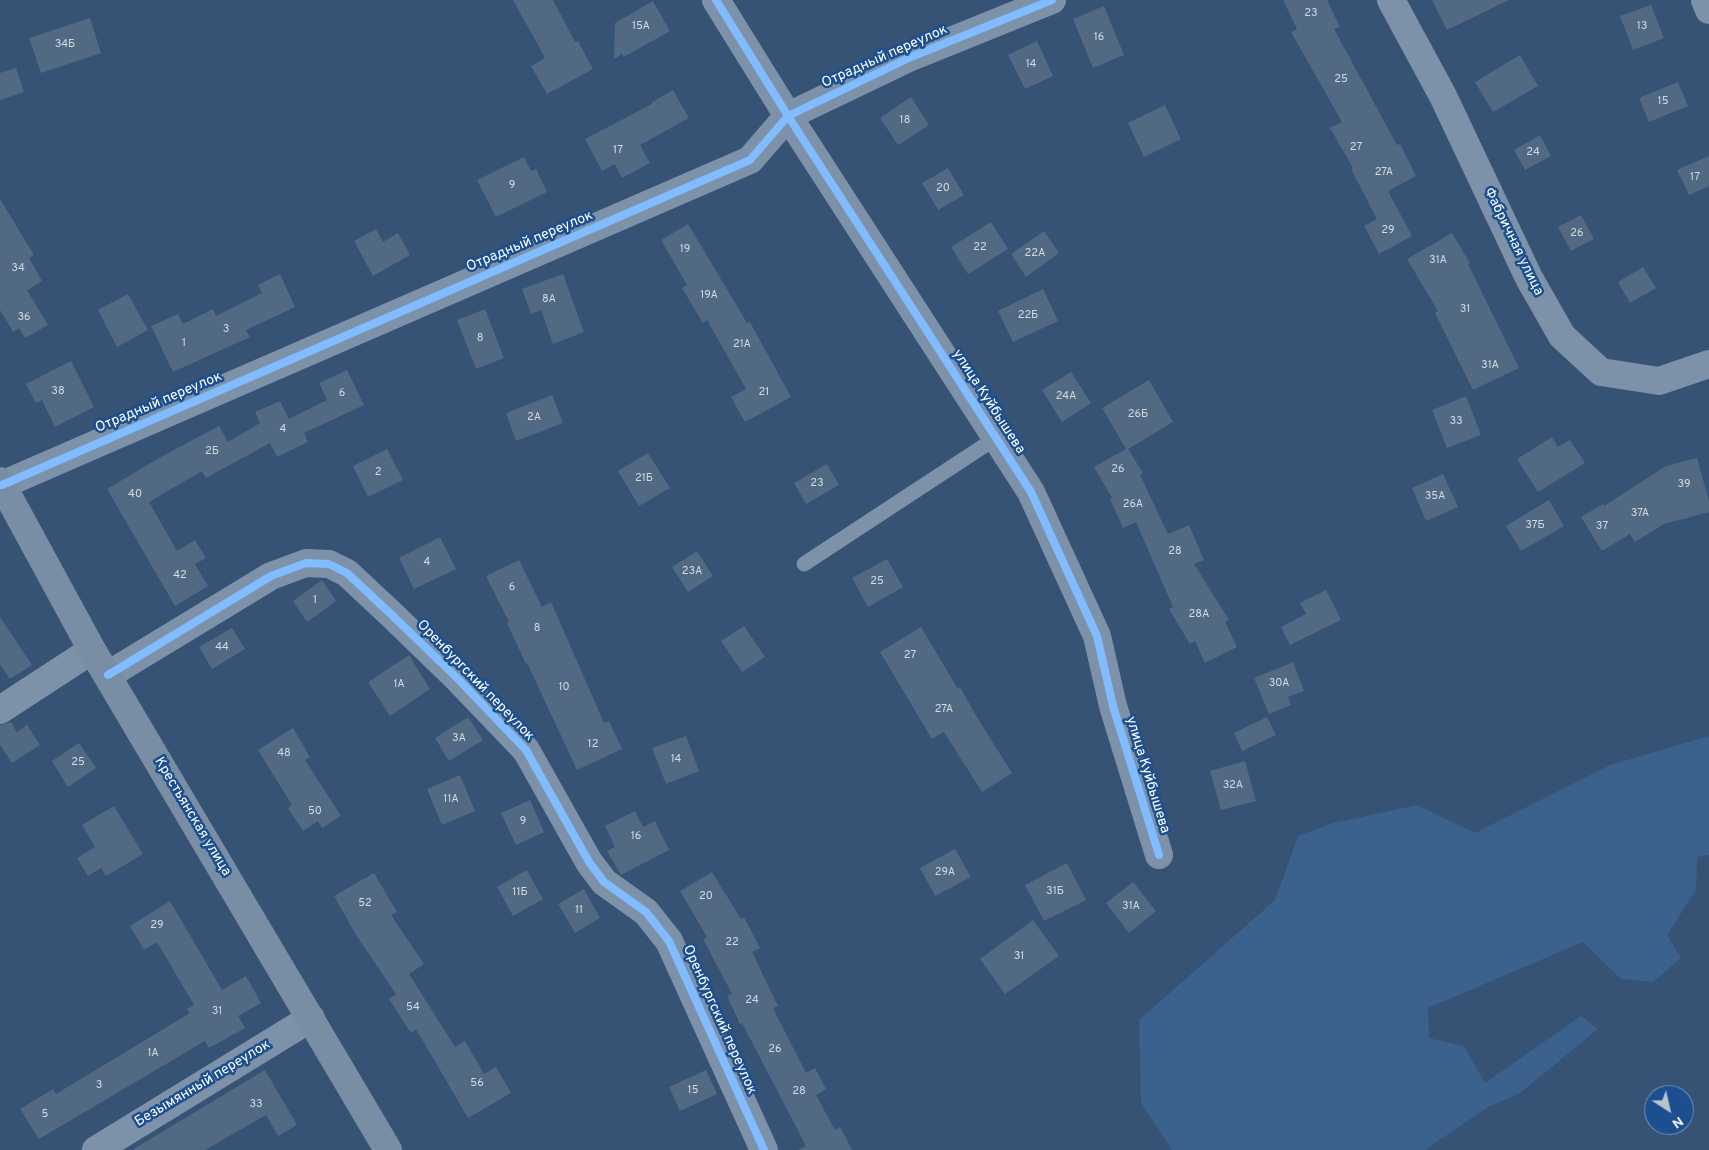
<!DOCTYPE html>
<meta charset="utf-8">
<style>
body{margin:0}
#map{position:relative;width:1709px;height:1150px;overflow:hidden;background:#365274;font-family:Overpass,sans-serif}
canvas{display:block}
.north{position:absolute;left:1644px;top:1085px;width:50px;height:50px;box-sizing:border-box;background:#1b4f8f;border:1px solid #7695bc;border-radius:50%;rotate:145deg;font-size:14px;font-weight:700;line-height:20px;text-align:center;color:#fff}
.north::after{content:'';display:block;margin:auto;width:18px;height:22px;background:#b9c2ce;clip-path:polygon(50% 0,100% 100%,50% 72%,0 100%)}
</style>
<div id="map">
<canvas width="1709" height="1150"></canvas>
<div class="north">N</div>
</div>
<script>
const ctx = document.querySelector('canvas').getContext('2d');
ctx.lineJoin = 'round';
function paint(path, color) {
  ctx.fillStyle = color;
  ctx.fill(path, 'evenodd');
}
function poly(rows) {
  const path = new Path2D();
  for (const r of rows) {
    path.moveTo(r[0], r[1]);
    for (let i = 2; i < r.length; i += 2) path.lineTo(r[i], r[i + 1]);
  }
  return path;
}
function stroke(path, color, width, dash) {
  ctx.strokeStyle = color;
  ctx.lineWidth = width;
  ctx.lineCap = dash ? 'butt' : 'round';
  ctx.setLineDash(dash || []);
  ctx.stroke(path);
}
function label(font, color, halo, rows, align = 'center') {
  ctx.font = font + ' Overpass,sans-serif';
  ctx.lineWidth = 5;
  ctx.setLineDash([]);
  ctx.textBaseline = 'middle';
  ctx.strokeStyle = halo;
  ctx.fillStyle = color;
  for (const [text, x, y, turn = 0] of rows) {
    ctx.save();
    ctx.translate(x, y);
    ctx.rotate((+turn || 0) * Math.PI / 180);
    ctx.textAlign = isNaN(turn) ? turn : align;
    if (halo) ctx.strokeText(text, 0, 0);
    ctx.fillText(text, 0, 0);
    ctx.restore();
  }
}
paint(poly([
 [1709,736,1709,855,1697,857,1696,890,1667,935,1681,958,1653,982,1621,979,1583,942,1428,1008,1429,1038,1464,1046,1485,1083,1581,1016,1598,1029,1520,1093,1488,1107,1425,1150,1172,1150,1141,1103,1139,1020,1275,900,1298,836,1333,823,1417,805,1475,833,1610,765]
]), '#3b618d');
paint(poly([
 [513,0,553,0,575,42,578,41,593,69,547,94,531,66,545,58],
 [1283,0,1327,0,1340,27,1334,29,1397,145,1400,144,1416,176,1388,191,1412,236,1379,254,1364,226,1377,219,1351,169,1353,168,1330,128,1342,122,1291,32,1297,29],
 [1432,0,1509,0,1447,30],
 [653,1,670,31,624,57,622,54,614,59,615,23],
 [1651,5,1664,38,1633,50,1620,16],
 [1104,6,1124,55,1093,68,1073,19],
 [90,18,101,53,41,73,29,38],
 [1037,41,1053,76,1025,89,1008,55],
 [1520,55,1538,86,1493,112,1475,82],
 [16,68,24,92,0,100,0,73],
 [1678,82,1688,106,1649,122,1639,98],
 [673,90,689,118,640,145,650,163,622,178,615,164,602,171,585,139,652,104,652,102],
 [911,97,929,125,898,145,880,118],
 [1165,105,1181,139,1144,157,1128,123],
 [1540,135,1551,156,1525,170,1514,150],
 [1709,156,1709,186,1689,195,1677,170],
 [524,157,531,171,536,169,547,192,496,217,477,180],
 [948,168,964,195,938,210,922,183],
 [0,199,34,255,29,258,42,281,27,290,48,325,25,338,19,328,13,332,0,310],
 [1581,215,1594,239,1571,251,1558,227],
 [991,222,1008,249,968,274,951,247],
 [688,224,747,323,750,322,791,397,745,422,731,397,746,389,707,320,703,323,682,288,687,285,661,240],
 [376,229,383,242,398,233,410,255,373,276,354,241],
 [1044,231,1059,253,1026,277,1011,254],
 [1452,233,1470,263,1468,264,1519,368,1473,390,1435,313,1438,311,1407,259],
 [1643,267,1656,288,1630,303,1618,282],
 [280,274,295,307,246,330,250,337,173,372,151,326,178,314,183,324,213,309,216,316,262,293,258,285],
 [563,274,584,332,553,344,541,310,531,314,522,289],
 [1043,289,1058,321,1013,342,998,311],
 [128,294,148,330,117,347,98,310],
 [485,309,504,358,476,369,457,320],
 [71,361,94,407,55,427,42,400,36,403,26,384],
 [347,370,364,405,304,433,308,442,277,457,270,443,206,478,202,471,149,502,177,551,195,540,206,558,195,564,208,586,175,606,107,489,159,458,219,426,228,442,260,423,255,412,280,401,289,419,327,400,319,383],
 [1071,372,1091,403,1062,422,1042,390],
 [1149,380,1173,422,1128,449,1143,473,1140,475,1168,534,1189,525,1204,560,1194,564,1229,620,1225,622,1237,647,1205,663,1195,641,1190,644,1169,609,1173,607,1136,522,1123,528,1110,499,1112,498,1094,467,1126,449,1102,408],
 [552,395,563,423,516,441,506,413],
 [1466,396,1481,435,1447,448,1432,410],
 [1552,437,1558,447,1570,440,1585,463,1538,492,1517,459],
 [387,449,403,480,368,497,353,466],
 [648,453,670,488,639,506,618,471],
 [1697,458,1709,501,1709,512,1664,524,1635,542,1630,534,1602,551,1581,517,1603,504,1604,506,1666,466],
 [827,464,839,485,806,504,794,483],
 [1443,474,1458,507,1426,521,1412,488],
 [1549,500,1564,526,1521,551,1506,526],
 [440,537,456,569,414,589,399,558],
 [697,551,713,576,688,592,672,567],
 [887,559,903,587,868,607,852,578],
 [519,560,542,607,551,602,604,723,609,721,622,749,577,770,527,663,526,664,507,623,509,622,486,576],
 [322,580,336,601,307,622,293,601],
 [1326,590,1341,620,1290,645,1281,627,1306,614,1300,603],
 [0,617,32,665,10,679,0,664],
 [744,626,765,657,742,672,721,641],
 [921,627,958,689,960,687,975,714,1012,773,982,792,944,732,932,739,880,652],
 [232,628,245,649,212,669,199,647],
 [409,655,430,689,390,716,368,682],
 [1293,662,1304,691,1288,697,1291,705,1269,714,1254,678],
 [468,717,483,740,449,761,435,738],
 [1267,717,1276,735,1242,751,1234,733],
 [11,722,17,732,27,725,40,745,12,763,0,745,0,725],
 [293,728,310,757,305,760,341,816,322,828,318,821,303,831,288,808,292,805,258,750],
 [686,736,699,771,666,784,652,748],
 [79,743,96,768,68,787,52,761],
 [1245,761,1256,801,1221,810,1210,771],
 [460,775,475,811,442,825,427,789],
 [530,800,544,832,516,845,501,813],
 [114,806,143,854,106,876,101,868,88,876,77,858,95,847,82,825],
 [635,811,643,827,655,821,669,850,621,875,607,851,615,847,605,826],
 [955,849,971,877,935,896,920,868],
 [1067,863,1086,900,1044,921,1025,885],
 [527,870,543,899,513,916,497,887],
 [712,872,741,919,744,917,760,948,752,952,778,1006,773,1008,806,1073,815,1068,826,1089,816,1095,835,1130,840,1127,852,1150,798,1150,806,1146,742,1023,740,1024,727,996,732,994,703,939,707,937,680,891],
 [374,873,397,912,391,915,424,964,409,974,455,1047,465,1041,484,1074,496,1067,511,1093,468,1118,416,1029,411,1033,389,999,396,994,356,935,334,896],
 [1133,882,1156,911,1129,933,1106,903],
 [584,889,600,918,575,933,558,904],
 [170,901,222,990,246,976,261,1003,238,1016,245,1028,209,1048,205,1041,39,1139,20,1109,53,1089,56,1094,190,1013,187,1009,194,1005,157,942,144,950,130,926],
 [1033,920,1059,956,1005,994,980,959],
 [265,1070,297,1125,278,1136,266,1115,205,1150,132,1150],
 [706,1070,717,1094,680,1111,669,1087]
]), '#526984');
stroke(poly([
 [804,564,996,438]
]), '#7d92a8', 15);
stroke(poly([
 [716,0,788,116,1031,492,1097,636,1113,706,1159,855],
 [1391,0,1443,96,1529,278,1562,336,1601,372,1659,381,1709,364],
 [1705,0,1709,10],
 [2,485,750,160,788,116,911,57,1052,0],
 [108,675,271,576,306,563,329,564,347,573,393,616,458,679,526,750,589,862,604,882,646,912,669,941,764,1150],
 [0,710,92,650],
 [96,1150,311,1018]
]), '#7d92a8', 28);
stroke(poly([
 [0,481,92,650,388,1150]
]), '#798da4', 28);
stroke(poly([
 [716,0,788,116,1031,492,1097,636,1113,706,1159,855],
 [2,485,750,160,788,116,911,57,1052,0],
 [108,675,271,576,306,563,329,564,347,573,393,616,458,679,526,750,589,862,604,882,646,912,669,941,764,1150]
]), '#80bcff', 8);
label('11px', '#d4dae0', null, [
 ["23",1311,14],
 ["15А",641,27],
 ["13",1642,27],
 ["16",1099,38],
 ["34Б",65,45],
 ["14",1031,65],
 ["25",1341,80],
 ["15",1663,102],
 ["18",905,121],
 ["27",1356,148],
 ["17",618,151],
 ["24",1533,153],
 ["27А",1384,173],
 ["17",1695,178],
 ["9",512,186],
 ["20",943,189],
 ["29",1388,231],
 ["26",1577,234],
 ["22",980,248],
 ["19",685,250],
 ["22А",1035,254],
 ["31А",1438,261],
 ["34",18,269],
 ["19А",709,296],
 ["8А",549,300],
 ["31",1465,310],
 ["22Б",1028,316],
 ["36",24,318],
 ["3",226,330],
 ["8",480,339],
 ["1",184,344],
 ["21А",742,345],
 ["31А",1490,366],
 ["38",58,392],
 ["21",764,393],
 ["6",342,394],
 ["24А",1066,397],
 ["26Б",1138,415],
 ["2А",534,418],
 ["33",1456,422],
 ["4",283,430],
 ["2Б",212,452],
 ["26",1118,470],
 ["2",378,473],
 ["21Б",644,479],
 ["23",817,484],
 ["39",1684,485],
 ["40",135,495],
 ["35А",1435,497],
 ["26А",1133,505],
 ["37А",1640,514],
 ["37Б",1535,526],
 ["37",1602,527],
 ["28",1175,552],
 ["4",427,563],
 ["23А",692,572],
 ["42",180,576],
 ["25",877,582],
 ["6",512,588],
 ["1",315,601],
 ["28А",1199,615],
 ["8",537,629],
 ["44",222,648],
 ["27",910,656],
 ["30А",1279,684],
 ["1А",399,685],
 ["10",564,688],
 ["27А",944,710],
 ["3А",459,739],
 ["12",593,745],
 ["48",284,754],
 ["14",676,760],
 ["25",78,763],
 ["32А",1233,786],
 ["11А",451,800],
 ["50",315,812],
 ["9",523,822],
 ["16",636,837],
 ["29А",945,873],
 ["31Б",1055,892],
 ["11Б",520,893],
 ["20",706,897],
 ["52",365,904],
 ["31А",1131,907],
 ["11",579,911],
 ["29",157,926],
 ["22",732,943],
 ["31",1019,957],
 ["24",752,1001],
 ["54",413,1008],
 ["31",217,1012],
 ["26",775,1050],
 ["1А",153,1054],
 ["56",477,1084],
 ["3",99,1086],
 ["15",693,1091],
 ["28",799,1092],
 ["33",256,1105],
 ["5",45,1115]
]);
label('14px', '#fff', '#1b4f8f', [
 ["Отрадный переулок",885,57,-24],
 ["Отрадный переулок",530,242,-23],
 ["Фабричная улица",1513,242,64],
 ["улица Куйбышева",988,402,57],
 ["Отрадный переулок",159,403,-23],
 ["Оренбургский переулок",475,681,46],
 ["улица Куйбышева",1147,775,73],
 ["Крестьянская улица",192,817,59],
 ["Оренбургский переулок",719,1020,66],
 ["Безымянный переулок",203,1084,-31]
]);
</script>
